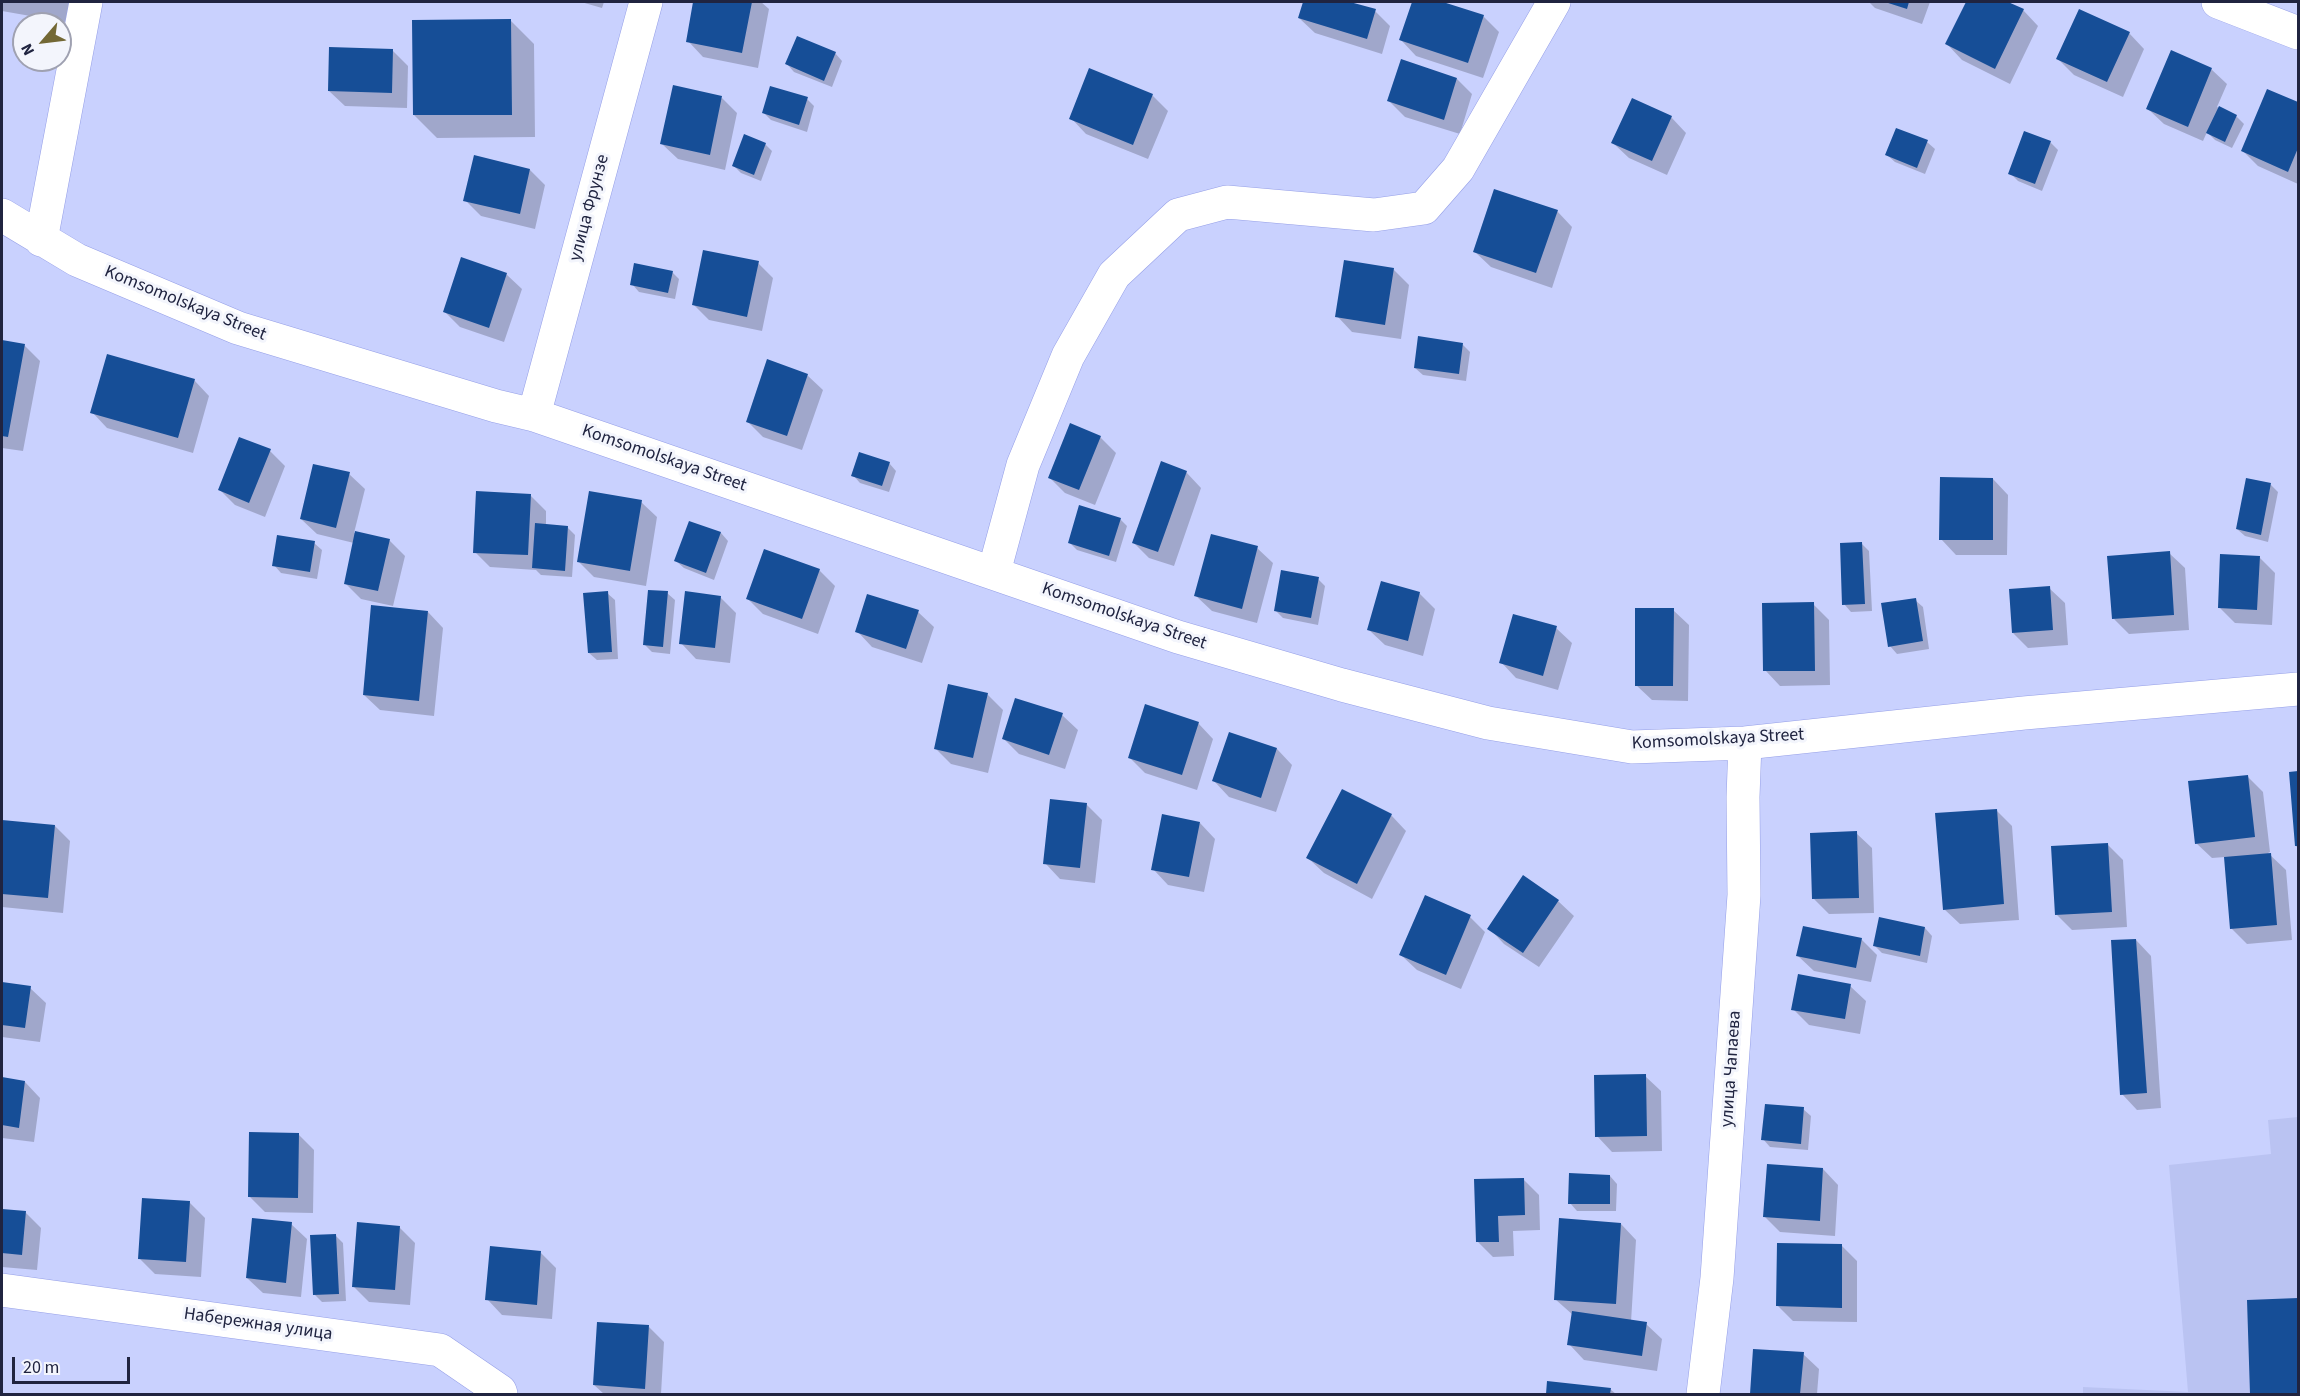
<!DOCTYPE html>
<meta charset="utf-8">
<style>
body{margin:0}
#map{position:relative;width:2300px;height:1396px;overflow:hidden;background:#c9d1fe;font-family:"Source Sans 3",sans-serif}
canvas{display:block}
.frame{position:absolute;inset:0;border:3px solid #202440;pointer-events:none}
.north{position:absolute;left:12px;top:12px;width:60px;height:60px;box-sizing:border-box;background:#f3f5fc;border:2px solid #9fa1b1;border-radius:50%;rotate:242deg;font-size:16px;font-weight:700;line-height:24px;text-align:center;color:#202440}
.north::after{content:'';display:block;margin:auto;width:21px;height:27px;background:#736835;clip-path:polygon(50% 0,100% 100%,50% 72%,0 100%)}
.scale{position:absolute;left:12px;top:1357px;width:118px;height:27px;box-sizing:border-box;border:3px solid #202440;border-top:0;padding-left:8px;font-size:18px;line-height:21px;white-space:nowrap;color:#202440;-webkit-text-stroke:4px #f3f5fc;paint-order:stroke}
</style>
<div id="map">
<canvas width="2300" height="1396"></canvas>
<div class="frame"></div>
<div class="north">N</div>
<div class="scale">20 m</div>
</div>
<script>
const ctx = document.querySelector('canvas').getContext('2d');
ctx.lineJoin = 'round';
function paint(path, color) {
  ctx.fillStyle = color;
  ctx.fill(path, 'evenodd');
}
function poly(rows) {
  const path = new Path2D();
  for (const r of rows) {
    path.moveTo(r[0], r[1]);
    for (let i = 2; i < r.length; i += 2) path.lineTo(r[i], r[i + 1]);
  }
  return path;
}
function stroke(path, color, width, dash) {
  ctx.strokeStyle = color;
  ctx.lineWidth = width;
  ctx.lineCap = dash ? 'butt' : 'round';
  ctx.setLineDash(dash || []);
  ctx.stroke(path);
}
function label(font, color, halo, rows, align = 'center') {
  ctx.font = font + ' "Source Sans 3",sans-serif';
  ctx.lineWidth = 6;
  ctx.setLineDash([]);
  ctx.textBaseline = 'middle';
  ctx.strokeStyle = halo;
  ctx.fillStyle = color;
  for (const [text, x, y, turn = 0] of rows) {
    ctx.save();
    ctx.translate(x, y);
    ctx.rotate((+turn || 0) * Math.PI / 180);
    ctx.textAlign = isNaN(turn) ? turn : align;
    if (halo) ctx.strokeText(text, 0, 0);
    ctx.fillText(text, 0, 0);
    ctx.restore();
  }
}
paint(poly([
 [2298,1117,2298,1394,2083,1394,2083,1387,2188,1392,2169,1165,2271,1154,2268,1120]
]), '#bac3f2');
paint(poly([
 [2,2,97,2,93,27,2,11],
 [581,2,604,2,602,8],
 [695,2,761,2,769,9,758,68,703,57,688,41],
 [1304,2,1345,2,1375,11,1390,26,1382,54,1315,33,1299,18],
 [1413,2,1438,2,1483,16,1499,32,1483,78,1416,56,1401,40],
 [1869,2,1930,2,1922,24,1875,8],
 [1967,2,2005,2,2023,10,2038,26,2010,84,1962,60,1947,44],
 [511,21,534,44,535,137,437,138,414,115],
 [2129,33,2144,49,2123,97,2074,75,2058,59],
 [392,50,408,66,407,108,345,106,329,91],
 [835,53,842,61,832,87,794,72,787,64],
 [2211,69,2227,84,2217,107,2236,116,2244,124,2232,148,2215,140,2207,132,2203,141,2164,124,2148,109],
 [1457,79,1472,94,1460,134,1405,117,1389,101],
 [2268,91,2298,104,2298,184,2258,166,2243,151],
 [1152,95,1168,111,1148,159,1086,134,1071,118],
 [722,98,737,113,725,170,678,159,662,144],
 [807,99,814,106,807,132,771,120,764,113],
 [1671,117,1686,133,1667,175,1629,158,1613,143],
 [1927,142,1935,149,1925,174,1895,162,1887,155],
 [2050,142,2058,150,2042,191,2018,181,2010,173],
 [765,144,772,151,761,181,741,173,734,166],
 [530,170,545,185,535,229,481,216,465,200],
 [1557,211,1572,227,1552,288,1491,267,1475,252],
 [758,263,773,278,762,331,709,320,694,305],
 [1393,269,1409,285,1401,339,1352,332,1337,316],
 [672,272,679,279,675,299,639,292,632,284],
 [506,274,522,289,504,342,460,327,445,312],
 [2,341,24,345,40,361,23,451,2,448],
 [1462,344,1470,352,1466,381,1423,375,1415,368],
 [807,375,823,390,802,450,763,437,747,421],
 [194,380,209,396,193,453,107,428,92,412],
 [1100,437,1116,453,1095,505,1065,493,1050,478],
 [270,451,285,466,265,517,235,505,220,490],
 [889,463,896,471,889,492,860,483,853,475],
 [1186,472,1201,488,1174,566,1149,558,1134,543],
 [349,474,365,489,354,533,389,540,405,556,393,606,361,599,345,583,354,543,317,534,301,519],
 [1993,479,2008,495,2007,555,1956,555,1941,539],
 [2247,480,2271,485,2278,492,2268,542,2245,536,2237,529],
 [531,496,546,511,546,526,567,527,575,535,572,577,541,575,536,570,490,567,475,552],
 [641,502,657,517,646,586,594,577,579,562],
 [1120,519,1127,526,1116,562,1077,550,1069,542],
 [690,522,721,533,728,541,714,580,684,568,676,561],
 [314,543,322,550,317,579,281,573,274,565],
 [1862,544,1869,551,1872,611,1851,612,1844,604],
 [1257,548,1273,563,1257,623,1212,611,1196,596],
 [2169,553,2185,568,2189,630,2129,634,2114,619],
 [2259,557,2275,573,2272,625,2235,623,2220,608],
 [819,570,835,586,818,634,763,614,748,599],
 [1318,579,1325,586,1318,625,1283,618,1276,611],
 [2049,588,2065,603,2068,645,2028,648,2013,633],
 [607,593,615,600,618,659,597,660,589,653],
 [667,593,675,600,670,654,652,652,645,645],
 [1419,593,1435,609,1423,656,1385,645,1369,630],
 [720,597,736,613,730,663,696,659,681,643],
 [1915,600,1923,607,1929,649,1897,654,1890,646],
 [1813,604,1829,620,1830,685,1780,686,1765,670],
 [1673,610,1689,625,1688,701,1652,700,1636,685],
 [428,612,443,628,434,716,380,710,364,695],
 [918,612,934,627,922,663,872,647,857,631],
 [1556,628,1572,643,1558,690,1516,678,1501,662],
 [987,694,1003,710,988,773,951,764,935,748],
 [1062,715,1078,730,1065,769,1019,754,1004,739],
 [1198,723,1213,739,1197,790,1145,773,1129,757],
 [1230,734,1277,749,1292,765,1276,812,1229,797,1214,781],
 [2290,773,2298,773,2298,848,2296,846],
 [2247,776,2263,792,2270,852,2268,853,2286,870,2292,940,2247,944,2231,928,2225,857,2212,858,2196,843],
 [1086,804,1102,820,1095,883,1060,879,1045,863],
 [1996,810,2012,826,2019,920,1960,924,1944,909],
 [1391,815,1406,831,1372,899,1324,873,1308,858],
 [2,821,55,826,70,841,63,913,2,907],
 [1200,823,1215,839,1204,892,1168,885,1153,869],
 [1856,833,1872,848,1874,913,1829,914,1814,899],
 [2107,844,2123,860,2127,927,2072,930,2056,914],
 [1558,901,1574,916,1539,967,1504,944,1489,928],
 [1470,917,1485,932,1461,989,1417,970,1401,955],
 [1925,928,1932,936,1927,963,1882,953,1875,946],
 [1861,939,1877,955,1871,982,1814,971,1798,956],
 [2136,940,2151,956,2161,1108,2137,1110,2122,1094],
 [2,984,30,988,46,1003,40,1042,2,1037],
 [1850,986,1866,1001,1860,1034,1809,1025,1793,1009],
 [1645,1076,1661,1091,1662,1151,1612,1152,1597,1136],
 [2,1079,25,1082,40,1098,34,1142,2,1138],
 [1803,1109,1811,1116,1808,1150,1770,1147,1763,1139],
 [298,1134,314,1150,313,1213,265,1212,250,1197],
 [1823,1169,1838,1185,1835,1236,1780,1232,1764,1216],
 [1610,1176,1617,1184,1616,1211,1577,1211,1570,1203],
 [1523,1179,1539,1195,1540,1230,1513,1231,1514,1256,1493,1257,1478,1242],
 [189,1202,205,1218,201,1277,155,1274,140,1259],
 [2,1210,25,1212,41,1228,37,1270,2,1267],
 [291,1224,307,1239,301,1297,263,1293,247,1278],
 [1621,1224,1636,1240,1631,1322,1646,1324,1662,1339,1657,1371,1584,1360,1569,1344,1573,1315,1555,1299],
 [399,1227,415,1243,410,1305,369,1302,353,1286],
 [336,1236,343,1243,346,1301,322,1302,314,1294],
 [1842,1246,1857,1261,1857,1322,1793,1321,1778,1306],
 [541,1253,556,1268,552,1319,502,1315,487,1299],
 [2298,1300,2298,1394,2252,1394,2249,1301],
 [649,1327,664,1342,661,1394,604,1394,594,1385],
 [1755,1350,1803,1354,1819,1369,1817,1394,1751,1394],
 [1549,1382,1610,1389,1616,1394,1547,1394]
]), '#0003');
paint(poly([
 [693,2,752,2,742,53,686,42],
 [1303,2,1350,2,1376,9,1367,39,1298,18],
 [1412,2,1443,2,1484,15,1468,63,1399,40],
 [1885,2,1909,2,1907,9],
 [1966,2,2008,2,2024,9,1995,69,1945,44],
 [2079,9,2130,32,2107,82,2056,59],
 [511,19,512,115,413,115,412,20],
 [797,36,836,52,824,81,785,64],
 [329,47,393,49,392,93,328,91],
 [2171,50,2212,68,2188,127,2146,109],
 [1401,59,1457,78,1444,120,1387,101],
 [1089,68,1153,94,1133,145,1069,119],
 [673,85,722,96,710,155,660,144],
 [770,86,808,97,799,125,762,113],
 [2267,89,2298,102,2298,148,2288,172,2241,151],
 [1632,98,1672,116,1652,161,1611,143],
 [2219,106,2237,115,2225,142,2206,133],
 [1896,128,1928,140,1917,168,1885,155],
 [2024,131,2051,141,2035,184,2008,174],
 [744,134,766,143,754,175,732,166],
 [474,155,530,169,520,214,463,201],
 [1494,189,1558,210,1536,273,1473,252],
 [703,250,759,261,747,317,692,305],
 [461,257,507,273,489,328,443,312],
 [1344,260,1394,268,1385,325,1335,317],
 [634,263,673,271,668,293,630,285],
 [1418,336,1463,343,1459,374,1414,368],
 [2,340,25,344,8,437,2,436],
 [107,354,195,379,178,438,90,413],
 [767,359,808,374,787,436,746,422],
 [1070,423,1101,436,1079,490,1048,478],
 [239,437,271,449,249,503,218,490],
 [859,452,890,462,882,486,851,476],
 [1161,461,1187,471,1158,552,1132,543],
 [313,464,350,472,336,528,300,519],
 [1940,477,1993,478,1993,540,1939,540],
 [2246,478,2271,483,2261,535,2236,529],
 [476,491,531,494,528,555,473,553],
 [589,491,642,500,630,571,577,562],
 [1079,505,1121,518,1109,556,1068,543],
 [689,521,721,532,706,573,674,561],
 [535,523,568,526,565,571,532,568],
 [355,531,390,539,378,591,344,584],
 [1211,534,1258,546,1242,609,1194,596],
 [277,535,315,541,310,572,272,566],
 [1862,542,1865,604,1842,605,1840,543],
 [764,549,820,569,802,619,746,599],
 [2170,551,2174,615,2112,619,2107,556],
 [2220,554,2260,556,2257,610,2218,608],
 [1281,570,1319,577,1311,618,1274,611],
 [1381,581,1420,592,1408,641,1367,630],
 [2050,586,2053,630,2012,633,2009,589],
 [648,590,668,591,663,647,643,645],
 [608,591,612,652,588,653,583,593],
 [685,591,721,596,715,648,679,644],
 [867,594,919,610,906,649,855,632],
 [1916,598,1923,641,1888,647,1881,603],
 [1814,602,1815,671,1763,671,1762,603],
 [371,605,428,611,419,701,363,695],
 [1635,608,1674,608,1673,686,1635,686],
 [1513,614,1557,626,1543,676,1499,663],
 [948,684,988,693,973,758,934,749],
 [1015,698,1063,713,1049,755,1002,739],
 [1145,704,1199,722,1182,775,1128,758],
 [1229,732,1277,748,1261,798,1212,781],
 [2298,771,2298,846,2295,846,2289,772],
 [2248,775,2255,837,2195,844,2188,781],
 [1342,789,1392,814,1357,884,1306,858],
 [1050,799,1087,803,1080,868,1043,864],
 [1997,809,2004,904,1943,910,1935,813],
 [1162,814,1200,822,1189,877,1151,870],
 [2,820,55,825,48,898,2,894],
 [1857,831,1859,898,1812,899,1810,833],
 [2108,843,2112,912,2055,915,2051,846],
 [2271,853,2277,925,2230,929,2224,857],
 [1523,875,1559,900,1523,953,1487,929],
 [1425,895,1471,915,1446,975,1399,955],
 [1879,917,1925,927,1920,956,1873,946],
 [1803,926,1862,938,1856,968,1796,956],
 [2136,939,2147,1093,2120,1095,2111,940],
 [1798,974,1851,984,1845,1019,1791,1010],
 [2,982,31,986,25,1028,2,1025],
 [1646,1074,1647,1136,1595,1137,1594,1075],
 [2,1077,25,1081,19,1128,2,1125],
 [1765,1104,1804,1107,1801,1144,1761,1140],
 [249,1132,299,1133,298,1198,248,1197],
 [1767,1164,1823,1168,1820,1221,1763,1217],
 [1569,1173,1610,1175,1610,1204,1568,1204],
 [1524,1178,1525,1215,1498,1216,1499,1242,1476,1242,1474,1179],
 [142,1198,190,1201,186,1262,138,1259],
 [2,1209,26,1211,22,1255,2,1253],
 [252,1218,292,1222,286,1283,246,1278],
 [1559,1218,1621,1223,1616,1304,1554,1300],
 [357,1222,400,1226,395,1290,352,1287],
 [336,1234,339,1294,313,1295,310,1235],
 [1777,1243,1842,1244,1842,1308,1776,1306],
 [490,1246,541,1251,537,1305,485,1300],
 [2298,1298,2298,1394,2250,1394,2247,1300],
 [1572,1311,1647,1322,1642,1356,1567,1345],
 [597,1322,649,1325,645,1389,593,1385],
 [1753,1349,1804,1352,1800,1394,1750,1394],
 [1547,1381,1611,1388,1610,1394,1546,1394]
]), '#164e97');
const minor = poly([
 [2218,2,2298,33],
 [2,215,77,260,238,328,496,406,534,415,1178,637,1342,685,1488,723,1632,747,1745,743,2024,713,2298,689],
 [41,240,86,2],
 [534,415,646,2],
 [994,572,1023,465,1068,356,1114,275,1178,215,1227,202,1374,215,1424,208,1458,169,1554,2],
 [2,1290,440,1350,500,1391,501,1394],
 [1703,1394,1717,1278,1744,895,1743,797,1745,743]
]);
stroke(minor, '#959fe7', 34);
stroke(minor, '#fff', 33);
label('18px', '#202440', '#f3f5fc', [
 ["улица Фрунзе",590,208,-75],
 ["Komsomolskaya Street",185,304,22],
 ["Komsomolskaya Street",664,459,19],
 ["Komsomolskaya Street",1124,617,19],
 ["Komsomolskaya Street",1718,740,-3],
 ["улица Чапаева",1732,1069,-86],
 ["Набережная улица",258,1325,8]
]);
</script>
